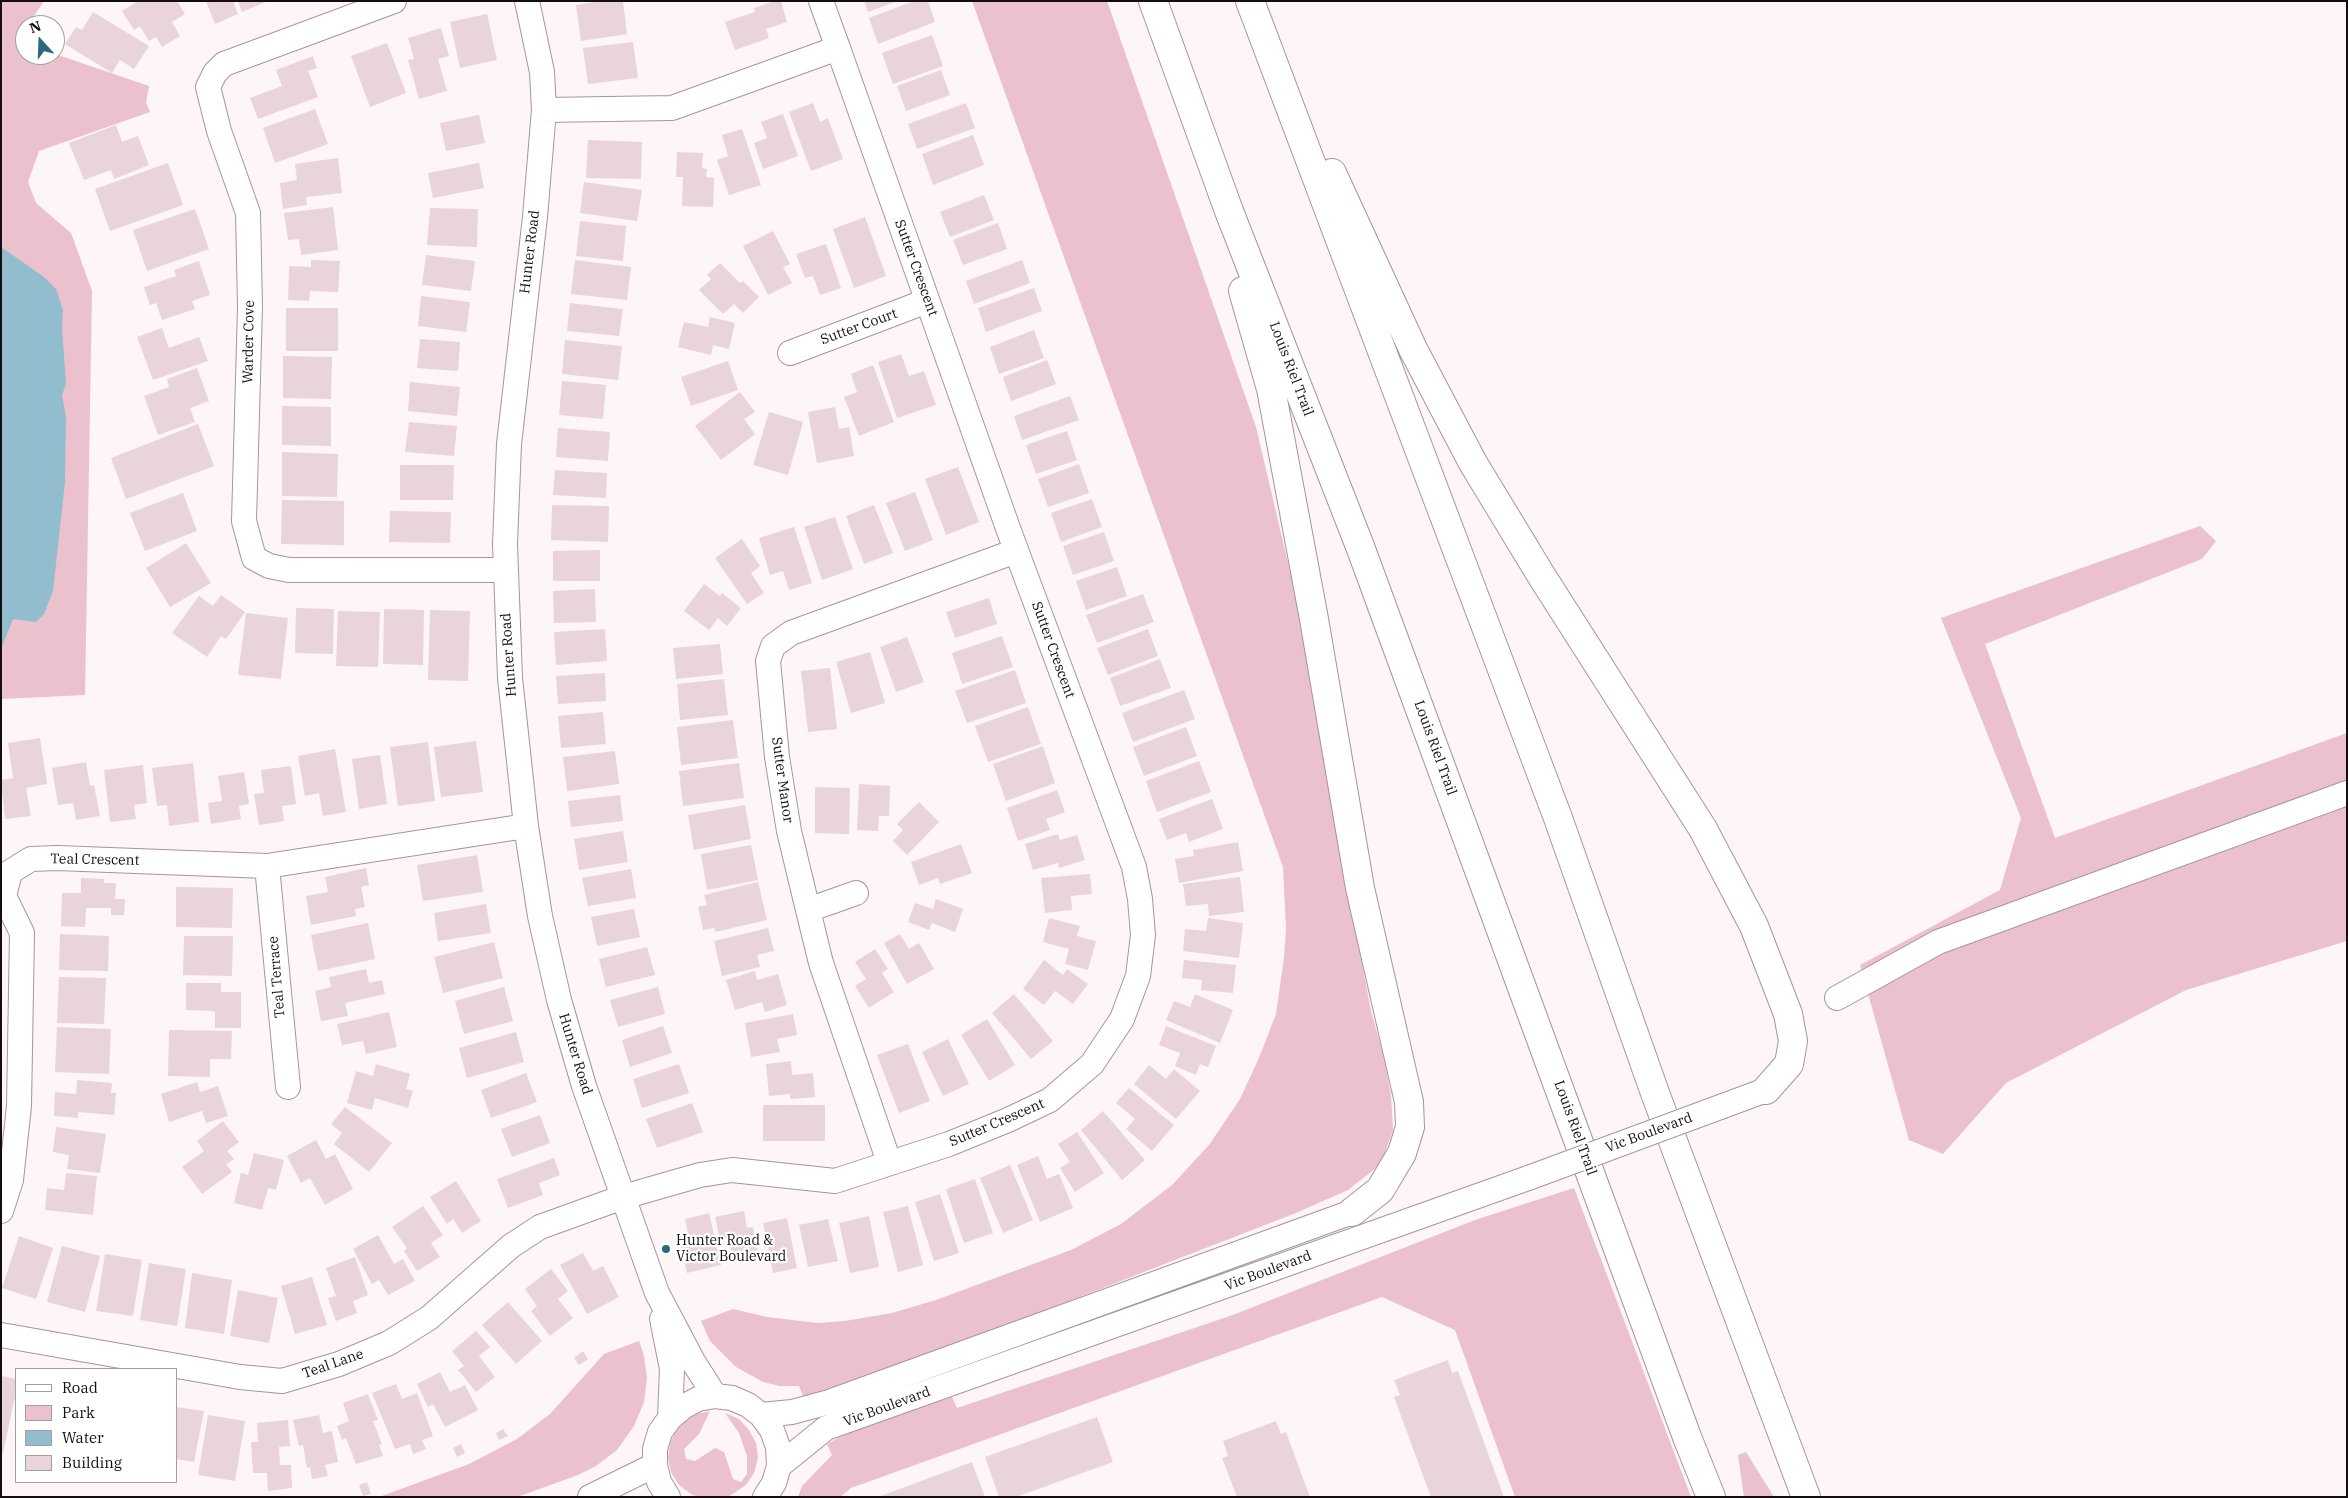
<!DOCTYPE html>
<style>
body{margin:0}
#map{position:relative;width:2348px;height:1498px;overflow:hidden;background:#fef5f7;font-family:"IBM Plex Serif",serif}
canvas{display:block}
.frame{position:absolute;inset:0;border:2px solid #150e10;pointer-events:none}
.legend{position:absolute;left:15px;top:1368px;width:162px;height:115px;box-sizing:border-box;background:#fff;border:1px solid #a19f9f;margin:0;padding:6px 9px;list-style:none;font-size:15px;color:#150e10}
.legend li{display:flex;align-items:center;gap:10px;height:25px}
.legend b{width:25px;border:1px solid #a19f9f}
.north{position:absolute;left:15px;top:15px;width:50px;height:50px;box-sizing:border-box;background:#fff;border:1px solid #a19f9f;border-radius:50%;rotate:340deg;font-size:14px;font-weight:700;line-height:20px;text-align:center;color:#150e10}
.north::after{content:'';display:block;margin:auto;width:18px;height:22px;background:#2b687f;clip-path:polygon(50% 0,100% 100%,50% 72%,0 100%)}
</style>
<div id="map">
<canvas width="2348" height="1498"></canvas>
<div class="frame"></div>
<ul class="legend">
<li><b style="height:6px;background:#fff"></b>Road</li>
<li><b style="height:14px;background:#eac1cc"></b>Park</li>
<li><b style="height:14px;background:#91bdcf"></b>Water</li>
<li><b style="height:14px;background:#e9d4d9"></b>Building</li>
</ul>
<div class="north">N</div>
</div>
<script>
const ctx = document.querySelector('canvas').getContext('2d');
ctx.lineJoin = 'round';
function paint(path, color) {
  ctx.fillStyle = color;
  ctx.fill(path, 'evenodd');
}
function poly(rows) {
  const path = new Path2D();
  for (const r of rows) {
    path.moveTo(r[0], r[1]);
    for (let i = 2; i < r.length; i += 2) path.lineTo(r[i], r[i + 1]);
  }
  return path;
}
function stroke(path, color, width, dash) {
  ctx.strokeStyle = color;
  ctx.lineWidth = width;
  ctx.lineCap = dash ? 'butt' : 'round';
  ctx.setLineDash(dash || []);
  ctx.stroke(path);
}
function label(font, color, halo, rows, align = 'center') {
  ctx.font = font + ' "IBM Plex Serif",serif';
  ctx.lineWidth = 4.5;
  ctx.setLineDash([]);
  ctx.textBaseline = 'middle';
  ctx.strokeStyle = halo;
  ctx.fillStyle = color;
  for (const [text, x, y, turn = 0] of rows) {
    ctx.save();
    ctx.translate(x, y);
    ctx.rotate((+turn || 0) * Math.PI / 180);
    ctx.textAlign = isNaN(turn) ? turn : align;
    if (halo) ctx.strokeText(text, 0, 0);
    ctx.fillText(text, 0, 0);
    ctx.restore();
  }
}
paint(poly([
 [1,1,44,1,32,19,34,25,25,25,25,55,55,54,149,86,146,102,150,112,39,151,28,182,36,203,71,233,92,291,85,695,1,699],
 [972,1,1107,1,1256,427,1308,648,1339,841,1371,1011,1383,1054,1391,1095,1393,1130,1381,1164,1348,1190,1296,1213,809,1402,803,1396,799,1386,780,1386,763,1382,736,1367,710,1341,701,1321,733,1309,767,1317,817,1323,845,1321,892,1313,936,1300,1071,1250,1121,1224,1172,1185,1209,1145,1240,1099,1259,1058,1276,1014,1284,958,1286,929,1283,867],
 [2200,526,2216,541,2202,559,1985,644,2055,838,2347,733,2347,941,2186,990,2006,1083,1943,1154,1909,1140,1860,965,2000,890,2021,818,1941,618],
 [1574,1188,1691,1497,1515,1497,1455,1330,1382,1297,851,1488,840,1497,798,1497,802,1486,832,1455,827,1444,849,1432,952,1397,957,1408,1230,1316,1475,1220],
 [639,1341,644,1356,647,1378,644,1402,634,1426,617,1450,596,1466,578,1475,517,1497,379,1497,469,1464,517,1439,550,1414,604,1354],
 [710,1411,699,1434,684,1449,686,1459,695,1461,715,1448,724,1452,733,1479,741,1482,747,1474,747,1456,739,1433,725,1413,739,1419,749,1430,756,1443,758,1458,754,1473,746,1485,728,1497,698,1497,691,1494,679,1485,671,1472,668,1458,670,1444,675,1432,685,1421,697,1414],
 [1746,1452,1774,1497,1744,1497,1738,1455]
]), '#eac1cc');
paint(poly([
 [1,247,44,277,56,289,63,310,62,329,66,384,62,395,66,417,65,482,53,591,44,614,36,622,13,619,1,649]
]), '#91bdcf');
paint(poly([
 [138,1,177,1,185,14,172,22,180,36,162,47,156,37,149,41,140,26,134,30,122,11],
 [206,1,233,1,238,14,215,24],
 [238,1,268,1,242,12],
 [601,1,623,1,627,34,581,41,576,5],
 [774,1,781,1,787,22,766,29,769,38,735,50,725,22,755,12,754,8],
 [864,1,898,1,868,12],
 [914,1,928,1,935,22,878,44,869,18],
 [93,12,149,46,134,69,120,60,112,73,65,44,76,27,82,30],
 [487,14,497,60,460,68,450,22],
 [441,28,449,56,438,59,447,91,419,99,408,60,414,59,408,38],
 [932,35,943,66,893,84,882,53],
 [633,42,638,78,588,84,583,48],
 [387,43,406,93,370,107,351,56],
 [313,56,317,68,308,71,318,97,258,119,250,98,282,86,276,70],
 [941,70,950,95,906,111,897,86],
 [813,103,820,122,828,118,843,159,811,171,789,112],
 [966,103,975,128,917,149,908,124],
 [315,109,328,144,275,163,263,128],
 [783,114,798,156,763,169,754,143,767,138,761,122],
 [479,115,485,143,446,151,440,123],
 [116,125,122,142,138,136,149,165,114,179,111,170,84,180,69,143],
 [742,129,761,185,729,195,717,160,728,156,722,135],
 [973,135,984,165,933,185,922,154],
 [588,140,642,142,641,179,586,178],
 [677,152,703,153,702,168,707,169,706,177,714,178,713,207,682,206,683,177,676,177],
 [338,158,342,193,306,197,307,205,283,209,280,183,297,180,295,164],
 [168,163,183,205,110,231,95,189],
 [479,163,484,188,433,198,428,173],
 [584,182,642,190,637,221,580,213],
 [984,195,994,220,950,237,940,212],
 [333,207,338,250,301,255,299,239,288,240,284,213],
 [430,208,478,209,477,247,427,245],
 [195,209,209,249,147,271,133,230],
 [865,217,886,276,854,288,833,229],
 [580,221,626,226,623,261,576,256],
 [998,223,1007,249,963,265,953,240],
 [773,231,790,264,783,267,792,283,768,295,743,246],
 [826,244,841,288,820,295,813,276,805,278,796,254],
 [426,255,475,261,471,291,422,285],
 [311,260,340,261,338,292,310,291,309,301,288,300,289,266,311,267],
 [575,260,631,267,627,300,571,294],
 [1022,260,1030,283,974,304,966,281],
 [199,261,210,295,192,301,195,309,162,320,156,303,150,305,144,287,176,276,174,270],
 [720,263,740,283,743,281,759,297,743,313,734,304,723,314,699,290,711,279,707,275],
 [1034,288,1042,311,986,332,978,308],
 [421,296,470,302,466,332,418,326],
 [570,303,623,309,619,336,567,331],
 [286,308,338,308,338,351,286,351],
 [710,317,735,323,729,349,713,345,711,355,678,347,684,322,708,327],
 [162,328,169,348,199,337,208,361,153,380,137,337],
 [1034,330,1044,358,999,374,990,347],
 [420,339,460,342,458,371,417,368],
 [565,340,622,346,618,380,562,374],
 [901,354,909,376,924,371,936,405,897,418,878,362],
 [283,356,332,357,331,399,283,398],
 [1047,360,1056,384,1011,401,1003,377],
 [728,361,738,390,691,406,681,377],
 [873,365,894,422,859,436,844,397,857,392,851,374],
 [197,368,209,401,190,408,195,422,158,435,144,396,169,387,167,379],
 [562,381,606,385,603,419,559,415],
 [410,382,460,387,457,416,408,411],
 [740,392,755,412,744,419,755,434,721,460,695,426],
 [1070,396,1079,420,1022,440,1014,416],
 [282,406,331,407,331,446,282,445],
 [835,407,839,429,849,427,854,456,817,463,808,412],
 [769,412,803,422,788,475,753,465],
 [409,422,457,426,454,456,405,452],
 [198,424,214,466,126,499,111,458],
 [558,428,610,432,608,461,556,457],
 [1067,431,1077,460,1036,474,1026,445],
 [282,452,338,454,337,497,282,496],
 [1079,464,1089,493,1048,507,1038,479],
 [400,465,454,465,453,500,400,500],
 [958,467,979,522,946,535,925,479],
 [555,470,607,473,606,498,553,495],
 [915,492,933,540,905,551,886,503],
 [183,493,197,531,145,551,130,513],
 [1092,499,1102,527,1061,542,1051,513],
 [282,500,344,501,344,545,281,544],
 [552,505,609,506,608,542,551,540],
 [874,505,893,553,864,564,846,516],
 [390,511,451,512,450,543,389,542],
 [835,517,853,569,822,580,804,527],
 [794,527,812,583,789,590,783,571,770,575,759,538],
 [1104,532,1114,561,1073,575,1063,546],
 [742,539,760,566,751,573,764,593,747,604,715,558],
 [186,543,211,583,170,607,146,568],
 [600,550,600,581,553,581,553,551],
 [1117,567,1127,596,1086,610,1076,581],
 [704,584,720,596,722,593,741,608,727,626,718,618,709,630,684,611],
 [595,589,596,622,554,623,553,591],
 [1143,594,1154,622,1097,643,1086,615],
 [221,595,245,612,226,639,221,636,207,657,172,633,199,596,213,606],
 [989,598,997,624,955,638,946,612],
 [296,608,334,609,333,654,295,653],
 [384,609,424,610,423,665,383,664],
 [430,610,470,611,468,681,428,680],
 [338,611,380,612,378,667,336,666],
 [246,613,288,618,281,679,238,675],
 [605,629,607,661,556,665,554,632],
 [1148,629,1158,656,1108,675,1097,648],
 [1002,636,1013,667,962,684,952,653],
 [907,637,924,682,896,692,880,647],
 [720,644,723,674,676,679,673,648],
 [870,652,885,703,851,713,836,662],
 [1160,659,1171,688,1120,706,1110,678],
 [830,668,837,729,808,732,801,671],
 [1015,670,1026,703,967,723,955,691],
 [605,673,606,701,558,704,556,676],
 [724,679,728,715,680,720,677,684],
 [1184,690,1195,719,1133,742,1122,713],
 [1028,707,1041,744,988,762,975,726],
 [603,712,606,744,561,748,558,716],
 [733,720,738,758,681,765,677,727],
 [1186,727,1197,756,1144,776,1133,747],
 [40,738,47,784,26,788,31,816,5,819,1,780,13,778,8,743],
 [476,741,483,792,441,797,434,747],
 [428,742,435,801,398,806,390,747],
 [1043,746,1055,783,1006,801,993,764],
 [335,749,346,812,323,816,319,793,305,796,298,756],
 [615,751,619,784,567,791,563,757],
 [380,755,387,804,359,809,352,759],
 [1199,761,1211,792,1157,812,1146,781],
 [86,762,90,786,94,785,100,816,76,820,73,803,58,805,52,768],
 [193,763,199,822,169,826,167,805,157,806,152,768],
 [739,763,744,798,683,806,679,771],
 [143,765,147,803,134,805,136,819,110,822,104,770],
 [291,766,296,804,282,806,284,821,259,825,254,794,264,793,261,770],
 [244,772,249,804,239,806,241,819,211,824,208,803,222,801,218,776],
 [859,784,890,786,889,816,879,816,878,831,857,830],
 [815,787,850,788,849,834,815,833],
 [1057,790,1065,812,1046,819,1050,830,1018,841,1007,808],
 [620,795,623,821,571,827,568,801],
 [1212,799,1223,829,1189,842,1186,833,1167,840,1159,819],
 [919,802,939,822,907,855,893,841,903,830,897,824],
 [745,805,751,839,694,850,688,815],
 [623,831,628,862,579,870,574,839],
 [1058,834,1060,840,1077,835,1085,860,1059,868,1058,863,1033,870,1025,844],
 [1238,842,1243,871,1179,883,1175,859,1194,856,1193,850],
 [961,844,972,873,940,884,938,878,919,885,911,862],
 [751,845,758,880,707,890,701,854],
 [477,855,483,892,423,901,417,865],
 [366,868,369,885,361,887,365,907,355,909,356,916,311,925,306,896,328,892,325,877],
 [631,869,636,898,588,906,582,878],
 [1090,874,1092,894,1071,896,1072,910,1045,913,1041,878],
 [1240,877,1244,912,1209,916,1208,904,1186,906,1183,884],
 [81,878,104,879,104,883,116,883,115,899,125,899,124,915,111,915,111,908,86,908,85,927,61,926,62,893,81,893],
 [758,882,767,920,715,932,714,928,703,930,698,907,707,905,704,895],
 [176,887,233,888,232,928,176,927],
 [936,899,963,909,955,932,932,923,929,930,908,922,915,903,933,909],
 [486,904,491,933,438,941,434,913],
 [634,909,640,937,597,946,591,917],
 [1049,918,1080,926,1077,936,1096,941,1088,970,1065,964,1069,949,1043,942],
 [1208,918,1243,923,1239,958,1183,951,1185,929,1206,931],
 [368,923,375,959,318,971,311,935],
 [768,928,774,951,757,955,760,967,722,976,714,941],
 [60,934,109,936,108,971,59,970],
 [900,934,909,949,919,943,934,969,907,984,884,943],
 [184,936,233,936,232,976,183,975],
 [494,942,503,978,443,993,434,957],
 [647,947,655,975,606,987,599,959],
 [875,949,888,969,882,973,894,992,869,1008,855,986,866,979,855,962],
 [1044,960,1063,975,1067,969,1088,984,1073,1004,1055,991,1044,1005,1023,989],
 [1184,960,1236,965,1233,993,1201,990,1202,980,1182,978],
 [366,969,369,983,382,980,385,994,345,1003,348,1016,321,1021,315,991,331,987,329,977],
 [755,971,757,980,778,974,787,1005,765,1012,762,1002,735,1010,726,980],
 [59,977,106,978,104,1024,57,1023],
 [186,983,221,983,221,992,241,992,241,1028,215,1028,215,1011,186,1010],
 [504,987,513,1021,464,1034,455,1001],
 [658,987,665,1014,618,1027,610,1000],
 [1014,994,1053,1041,1031,1059,992,1013],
 [1195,994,1233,1010,1220,1043,1166,1020,1174,1001,1190,1007],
 [389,1012,397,1047,366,1054,363,1041,342,1045,337,1024],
 [793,1014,797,1035,777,1039,780,1052,751,1057,745,1023],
 [987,1019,1015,1065,989,1081,961,1035],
 [663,1026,672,1053,630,1067,622,1040],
 [1166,1026,1216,1046,1208,1067,1200,1064,1196,1075,1175,1066,1180,1053,1159,1045],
 [57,1027,111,1029,109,1074,55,1072],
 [169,1030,232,1031,231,1059,210,1059,210,1077,168,1076],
 [516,1032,524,1062,467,1078,459,1048],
 [948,1039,969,1084,943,1096,922,1052],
 [908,1044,930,1101,899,1113,877,1055],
 [791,1061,792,1075,813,1073,815,1097,790,1099,790,1094,769,1096,766,1064],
 [376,1064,410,1074,406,1089,413,1091,408,1108,375,1098,372,1110,347,1103,356,1071,373,1076],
 [679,1064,689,1093,642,1108,633,1079],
 [1149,1065,1166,1079,1174,1069,1200,1091,1176,1119,1134,1084],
 [526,1073,537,1102,491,1118,481,1090],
 [77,1080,112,1083,111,1093,116,1093,114,1115,78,1112,78,1118,54,1116,55,1092,76,1094],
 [197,1082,200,1092,218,1086,228,1116,206,1123,202,1111,169,1122,161,1094],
 [1129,1088,1174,1125,1152,1151,1126,1129,1135,1119,1116,1103],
 [692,1103,703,1132,657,1148,646,1119],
 [763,1105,825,1105,825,1141,763,1141],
 [345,1107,392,1143,369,1172,334,1144,342,1133,331,1124],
 [1103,1111,1145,1160,1122,1180,1081,1130],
 [540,1115,550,1143,512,1157,501,1129],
 [223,1121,239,1142,227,1151,234,1159,226,1164,232,1172,202,1194,182,1167,204,1151,197,1141],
 [56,1127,106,1134,100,1173,67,1169,69,1155,53,1152],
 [1077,1132,1104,1173,1075,1192,1060,1168,1070,1162,1058,1144],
 [316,1140,326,1159,335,1154,353,1189,325,1205,310,1178,301,1183,287,1156],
 [254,1153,284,1160,276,1190,268,1188,262,1210,234,1203,241,1173,248,1175],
 [1038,1156,1047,1179,1059,1174,1073,1208,1040,1222,1017,1165],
 [554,1158,560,1175,539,1183,543,1195,508,1208,497,1179],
 [1010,1165,1033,1220,1003,1233,980,1178],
 [66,1173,97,1176,93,1215,45,1210,47,1188,64,1190],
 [975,1179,993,1233,964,1243,946,1189],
 [456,1181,481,1221,462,1233,453,1219,447,1224,430,1197],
 [940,1194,959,1253,934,1261,915,1202],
 [423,1206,443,1235,431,1243,440,1257,417,1271,404,1251,407,1248,392,1227],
 [908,1206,923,1265,898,1272,883,1212],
 [744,1211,747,1228,753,1227,759,1258,734,1263,729,1238,720,1239,715,1217],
 [709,1213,721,1265,687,1273,679,1241,689,1238,685,1219],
 [869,1216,879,1267,850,1273,839,1223],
 [787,1218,797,1268,773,1273,763,1223],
 [828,1219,838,1261,808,1267,799,1225],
 [378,1235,394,1264,403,1259,415,1281,388,1295,379,1280,372,1284,353,1249],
 [19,1236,53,1248,36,1299,2,1288],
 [62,1246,100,1256,85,1312,47,1302],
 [583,1253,593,1271,603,1266,619,1297,587,1314,560,1265],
 [105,1254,142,1260,133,1316,96,1311],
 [355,1257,368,1295,353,1301,357,1313,336,1321,328,1298,336,1296,326,1268],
 [149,1263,186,1269,177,1326,140,1320],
 [551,1269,568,1291,558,1299,573,1318,550,1336,531,1311,537,1306,525,1289],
 [192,1273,232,1280,224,1334,185,1328],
 [312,1277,327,1325,295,1334,281,1286],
 [238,1290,278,1298,269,1343,230,1336],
 [508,1302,542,1341,516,1364,482,1325],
 [476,1331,490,1347,479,1356,495,1377,476,1392,458,1370,464,1366,452,1351],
 [583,1351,588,1359,579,1365,574,1358],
 [1448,1360,1452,1373,1458,1371,1504,1497,1431,1497,1394,1397,1400,1395,1394,1380],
 [440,1372,450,1392,465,1385,478,1410,445,1427,433,1404,428,1407,417,1384],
 [1,1376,16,1379,16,1392,3,1453,1,1453],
 [396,1384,402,1399,417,1393,433,1436,422,1440,426,1449,413,1454,410,1444,395,1449,372,1393],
 [368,1394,378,1420,373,1421,382,1444,379,1445,383,1456,356,1464,346,1438,342,1440,337,1426,349,1421,343,1403],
 [176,1407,204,1411,194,1462,176,1459],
 [208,1415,245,1421,235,1481,198,1475],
 [319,1415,323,1433,332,1431,338,1462,325,1465,328,1476,312,1479,310,1467,307,1468,303,1445,299,1446,293,1420],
 [1097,1417,1113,1462,1016,1497,999,1497,985,1457],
 [288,1420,290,1446,279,1447,280,1465,291,1465,292,1488,268,1491,267,1473,253,1473,251,1442,258,1442,257,1423],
 [1276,1421,1281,1434,1286,1432,1310,1497,1237,1497,1222,1458,1228,1456,1223,1441],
 [503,1429,508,1436,499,1440,496,1433],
 [461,1444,465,1453,457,1457,453,1448],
 [972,1462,985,1497,878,1497],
 [367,1482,371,1494,363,1496,359,1485]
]), '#e9d4d9');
const minor = poly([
 [394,1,224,64,215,73,208,87,219,131,248,213,250,307,244,521,254,558,269,566,289,570,505,570],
 [527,1,542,72,544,110,535,217,509,444,505,544,510,678,526,826,540,916,559,1000,584,1086,657,1293,694,1363,715,1396],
 [821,1,838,48],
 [790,353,927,301],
 [267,866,288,1087],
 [808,910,856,893],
 [1837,998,1938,942,2347,793],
 [1723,1106,1766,1090],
 [889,1162,821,963,808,910,789,831,777,757,768,661,773,646,791,633,1016,551],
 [1,1211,11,1180,19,1106,22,933,4,896,10,872,31,859,57,858,267,866,526,826],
 [662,1319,672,1369,670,1418],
 [1,1335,240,1377,282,1381,339,1364,389,1343,429,1318,511,1246,540,1227,623,1197,700,1175,732,1170,835,1181,949,1144,1008,1120,1050,1100,1092,1064,1122,1019,1138,976,1143,935,1140,899,1134,867,1009,531,838,48,672,108,544,110],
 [761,1415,792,1412,829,1402,1352,1212],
 [779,1466,826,1428,1531,1177],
 [590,1497,655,1465],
 [668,1497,659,1482,655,1465,655,1449,660,1432,670,1418,683,1407,698,1399,715,1396,732,1398,748,1405,761,1415,772,1430,778,1447,779,1466,774,1483,765,1497]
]);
const highway = poly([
 [1153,1,1229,211,1361,549,1687,1437,1711,1497],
 [1250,1,1558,818,1655,1093,1806,1497],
 [1332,173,1413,349,1473,463,1541,575,1703,829,1754,926,1788,1014,1793,1041,1789,1064,1766,1090],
 [1243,291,1271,389,1314,619,1360,888,1409,1102,1410,1127,1402,1153,1380,1190,1352,1212]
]);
stroke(minor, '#a89499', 26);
stroke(highway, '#a89499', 30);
stroke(minor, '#fff', 24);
stroke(highway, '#fff', 28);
const minorBridge = poly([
 [1531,1177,1723,1106]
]);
stroke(minorBridge, '#a89499', 26, []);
stroke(minorBridge, '#fff', 24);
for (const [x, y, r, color] of [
 [666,1249,5,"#2b687f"]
]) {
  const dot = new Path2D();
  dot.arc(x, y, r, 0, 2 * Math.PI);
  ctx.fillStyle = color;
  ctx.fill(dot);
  stroke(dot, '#fff', 2);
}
label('14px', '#150e10', '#fff', [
 ["Hunter Road",530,252,-83],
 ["Sutter Crescent",916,268,70],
 ["Sutter Court",859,327,-20],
 ["Warder Cove",249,342,-89],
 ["Louis Riel Trail",1291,369,69],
 ["Sutter Crescent",1053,650,70],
 ["Hunter Road",509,655,-94],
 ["Louis Riel Trail",1435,748,70],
 ["Sutter Manor",782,780,82],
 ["Teal Crescent",95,860,1],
 ["Teal Terrace",277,977,-95],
 ["Hunter Road",575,1054,73],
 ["Sutter Crescent",997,1123,-23],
 ["Louis Riel Trail",1575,1128,70],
 ["Vic Boulevard",1649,1133,-20],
 ["Vic Boulevard",1268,1271,-20],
 ["Teal Lane",333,1364,-19],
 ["Vic Boulevard",887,1407,-20]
]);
label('14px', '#150e10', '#fff', [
 ["Hunter Road &",676,1241],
 ["Victor Boulevard",676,1257]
], 'left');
</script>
